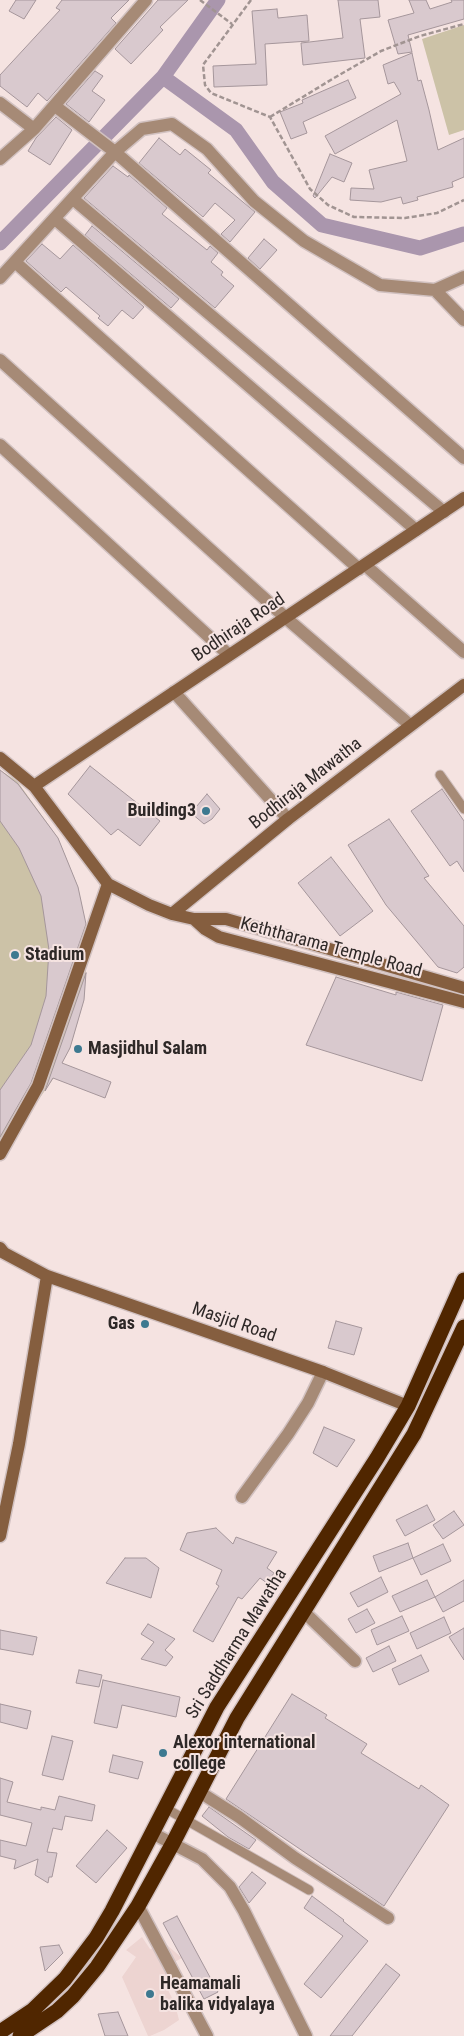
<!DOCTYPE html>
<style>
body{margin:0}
canvas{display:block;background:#f5e3e1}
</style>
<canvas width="464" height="2036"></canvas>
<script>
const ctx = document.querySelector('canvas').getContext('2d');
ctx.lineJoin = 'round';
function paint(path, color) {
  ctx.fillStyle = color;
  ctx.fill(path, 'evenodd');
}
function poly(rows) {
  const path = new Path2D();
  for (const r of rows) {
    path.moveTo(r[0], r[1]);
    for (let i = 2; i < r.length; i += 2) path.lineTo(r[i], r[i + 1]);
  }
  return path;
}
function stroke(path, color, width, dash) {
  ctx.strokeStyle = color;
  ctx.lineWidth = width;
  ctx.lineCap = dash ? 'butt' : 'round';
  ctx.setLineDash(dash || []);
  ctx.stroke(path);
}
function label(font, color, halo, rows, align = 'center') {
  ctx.font = font + ' "Roboto Condensed",sans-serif';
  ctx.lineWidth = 4;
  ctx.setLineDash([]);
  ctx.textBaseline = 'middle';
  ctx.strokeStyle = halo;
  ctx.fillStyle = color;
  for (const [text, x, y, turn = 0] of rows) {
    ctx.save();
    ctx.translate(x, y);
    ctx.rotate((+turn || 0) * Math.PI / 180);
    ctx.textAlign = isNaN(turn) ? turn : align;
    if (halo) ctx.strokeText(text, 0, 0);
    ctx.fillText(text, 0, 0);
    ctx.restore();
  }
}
paint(poly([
 [142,1937,150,1949,167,1945,182,1958,169,1965,165,1984,175,2004,179,2020,164,2030,150,2036,148,2036,122,1977,136,1957,126,1950]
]), '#edd4d1');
paint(poly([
 [464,25,464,130,449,135,422,39],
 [0,770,17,781,58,838,78,887,88,937,84,1000,70,1048,53,1079,30,1112,0,1142]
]), '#ccc2a7');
stroke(poly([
 [163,77,236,130,273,182,322,225,420,248,464,234],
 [0,243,163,77,218,0]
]), '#aa96ad', 15);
const building = poly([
 [16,0,36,0,24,19,9,11,16,0],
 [62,0,129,0,111,18,116,23,47,101,38,93,27,107,0,86,0,75,60,10,56,8,62,0],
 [158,0,188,0,160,27,163,30,131,64,115,49,158,0],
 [338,0,378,0,380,17,360,19,365,58,303,65,301,43,343,38,338,0],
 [409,0,426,0,430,9,452,2,451,0,464,0,464,19,408,35,412,52,398,54,388,20,414,13,409,0],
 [277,9,278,18,307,15,309,41,265,44,267,85,214,87,213,66,256,64,252,11,277,9],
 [412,53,418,81,421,80,429,110,438,150,464,138,464,177,452,182,453,187,417,197,418,200,403,204,401,197,381,202,350,200,351,188,374,189,369,170,407,161,397,120,335,154,325,136,401,94,394,82,388,84,383,65,412,53],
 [95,71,103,76,92,91,105,100,89,122,66,104,95,71],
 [348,80,356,98,303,122,307,133,291,139,280,112,303,103,302,100,348,80],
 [56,117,72,130,50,165,28,151,36,138,56,117],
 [159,138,180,155,185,149,211,170,208,173,255,212,230,242,221,234,235,220,215,203,203,217,139,163,159,138],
 [330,154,352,163,344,182,332,177,315,198,313,196,330,154],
 [113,166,128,177,129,175,167,208,162,214,207,250,210,246,218,253,211,262,223,272,221,275,234,286,215,308,84,198,113,166],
 [92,226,179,299,171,308,85,235,92,226],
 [264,239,277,250,260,269,248,258,264,239],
 [42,244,60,259,73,245,144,307,133,319,122,310,108,326,98,318,100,316,66,287,61,292,26,261,42,244],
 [90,766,160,821,140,846,118,829,111,835,68,794,90,766],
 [0,770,18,784,58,838,78,887,86,924,31,1083,0,1137,0,1090,31,1045,46,996,49,950,41,896,19,848,0,821,0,770],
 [442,789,464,821,464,872,457,861,450,866,411,811,442,789],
 [207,794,220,809,212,819,204,824,191,813,207,794],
 [389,819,429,876,424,878,464,926,464,967,457,973,438,967,386,905,348,845,389,819],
 [331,857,373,911,340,936,298,883,331,857],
 [86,973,84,1000,70,1048,62,1063,111,1082,105,1098,53,1078,45,1091,86,973],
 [336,977,396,995,396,992,443,1005,422,1081,306,1045,336,977],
 [336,1321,362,1328,354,1355,328,1348,336,1321],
 [324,1427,355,1440,337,1467,313,1453,324,1427],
 [427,1505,435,1520,405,1536,396,1520,427,1505],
 [454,1511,464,1525,443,1539,433,1525,454,1511],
 [216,1528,233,1544,236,1537,277,1552,267,1568,274,1573,267,1583,260,1578,242,1599,238,1597,213,1642,193,1631,219,1586,216,1584,222,1570,180,1550,187,1533,216,1528],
 [408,1543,413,1558,379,1572,373,1556,408,1543],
 [443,1544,451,1561,421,1575,413,1558,443,1544],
 [125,1558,146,1558,159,1568,151,1598,106,1583,125,1558],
 [381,1577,388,1592,358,1607,350,1593,381,1577],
 [427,1580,435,1597,400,1612,392,1596,427,1580],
 [464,1580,464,1601,443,1612,435,1597,464,1580],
 [367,1609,375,1623,356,1633,348,1619,367,1609],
 [402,1616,409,1631,377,1645,371,1630,402,1616],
 [444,1617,451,1633,417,1649,410,1633,444,1617],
 [148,1624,175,1639,165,1650,173,1657,166,1666,141,1659,154,1642,141,1634,148,1624],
 [464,1628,464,1660,449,1637,464,1628],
 [0,1630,37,1637,33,1655,0,1649,0,1630],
 [389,1646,396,1661,373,1672,366,1658,389,1646],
 [421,1655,429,1671,399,1685,392,1669,421,1655],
 [79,1670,102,1675,99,1687,76,1683,79,1670],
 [103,1680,180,1697,176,1717,122,1705,117,1728,94,1723,103,1680],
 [292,1694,327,1715,325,1718,367,1744,361,1753,419,1789,421,1785,449,1805,384,1906,226,1799,292,1694],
 [0,1704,31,1711,27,1729,0,1722,0,1704],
 [52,1736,73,1741,63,1780,42,1775,52,1736],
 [113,1755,143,1762,138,1779,109,1772,113,1755],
 [0,1778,13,1782,7,1802,41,1810,41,1807,55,1810,59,1796,95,1805,92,1821,65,1816,62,1830,53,1828,47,1852,57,1853,52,1877,49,1877,48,1883,35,1875,38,1859,14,1869,16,1860,0,1856,0,1840,26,1846,32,1823,0,1815,0,1778],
 [209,1807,256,1840,249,1849,228,1837,202,1816,209,1807],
 [107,1830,127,1848,96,1883,76,1866,107,1830],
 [252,1872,266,1883,249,1903,239,1887,252,1872],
 [312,1896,344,1920,343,1921,368,1941,321,1998,304,1984,343,1936,304,1908,312,1896],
 [177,1916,218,1992,204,1999,163,1923,177,1916],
 [59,1945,63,1953,45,1971,40,1947,59,1945],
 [386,1964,400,1975,352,2036,330,2036,386,1964],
 [118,2012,128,2036,105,2036,98,2014,118,2012]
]);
paint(building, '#d9c9ce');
stroke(building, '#a5969b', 1);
const lane = poly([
 [440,775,464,809],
 [165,1808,309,1890]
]);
const street = poly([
 [0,103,34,129],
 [55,106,115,152,464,458],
 [0,159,34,129,146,0],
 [73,199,444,512],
 [55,219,416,530],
 [15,262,359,569],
 [0,278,115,152,142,129,172,124,207,149,254,201,304,241,380,285,435,290,464,277],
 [435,290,464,320],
 [0,360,286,618,410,725],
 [0,445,229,655],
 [365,565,464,652],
 [174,692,288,819],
 [242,1497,288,1434,308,1403,323,1372],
 [303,1611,355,1661],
 [198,1791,239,1817,295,1858,388,1918],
 [152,1833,202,1859,230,1887,244,1911,306,2036],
 [138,1906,207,2036]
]);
const secondary = poly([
 [0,758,34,786,108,884,149,905,172,914,194,919,226,919,464,988],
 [34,786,464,498],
 [172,914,288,819,464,685],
 [194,919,205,929,219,937,464,1002],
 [0,1154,38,1086,108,884],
 [0,1248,4,1253,47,1276,323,1372,408,1406],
 [0,1536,19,1444,47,1276]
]);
const highway = poly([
 [0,2032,33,2010,65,1979,96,1938,112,1911,217,1707,377,1458,408,1406,464,1280],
 [20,2036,57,2011,73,1996,97,1967,138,1906,173,1843,237,1718,414,1434,464,1327]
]);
stroke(lane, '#d1c1c0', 11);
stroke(street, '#d1c1c0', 15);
stroke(secondary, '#d1c1c0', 15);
stroke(highway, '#d1c1c0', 18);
stroke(poly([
 [200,0,232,24],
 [251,0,203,65,205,85,211,93,270,117,310,189,328,205,354,217,405,218,437,213,464,200],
 [270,117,334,78,381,51,420,36,464,24]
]), '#a19492', 2.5, [5, 2.5]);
stroke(lane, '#a68a76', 9);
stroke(street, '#a68a76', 12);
stroke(secondary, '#855e3f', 12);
stroke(highway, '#502600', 15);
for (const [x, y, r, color] of [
 [206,811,5,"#3d7990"],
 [15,955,5,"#3d7990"],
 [78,1049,5,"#3d7990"],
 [145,1324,5,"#3d7990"],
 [163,1753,5,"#3d7990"],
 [150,1994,5,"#3d7990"]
]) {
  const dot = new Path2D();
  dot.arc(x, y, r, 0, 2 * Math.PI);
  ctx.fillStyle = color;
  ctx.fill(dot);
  stroke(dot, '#f5e3e1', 2);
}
label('18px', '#2e2827', '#f5e3e1', [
 ["Bodhiraja Road",239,628,-34],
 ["Bodhiraja Mawatha",306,784,-38],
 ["Keththarama Temple Road",331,948,15],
 ["Masjid Road",234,1323,19],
 ["Sri Saddharma Mawatha",237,1644,-58]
]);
label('bold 18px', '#2e2827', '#f5e3e1', [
 ["Building3",196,811,"right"],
 ["Stadium",25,955],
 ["Masjidhul Salam",88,1049],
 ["Gas",135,1324,"right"],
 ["Alexor international",173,1743],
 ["college",173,1764],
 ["Heamamali",160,1984],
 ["balika vidyalaya",160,2005]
], 'left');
</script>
